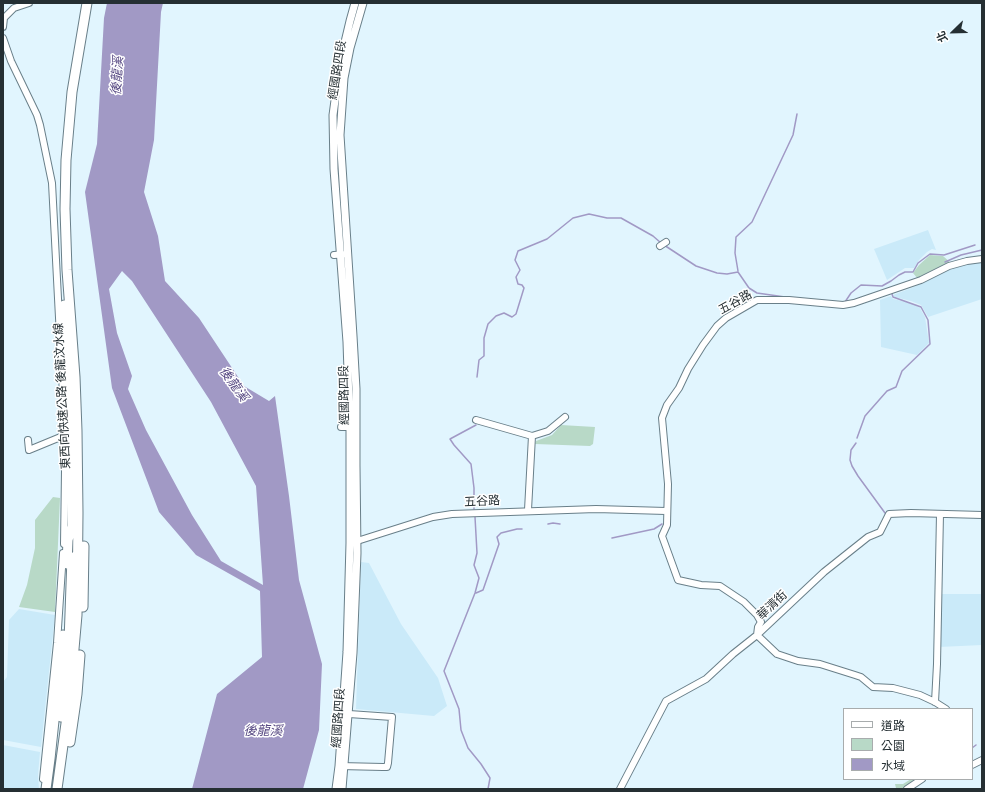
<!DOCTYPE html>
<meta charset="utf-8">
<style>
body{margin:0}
#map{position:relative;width:985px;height:792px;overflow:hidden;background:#e1f5fe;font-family:Ubuntu,"Noto Sans TC",sans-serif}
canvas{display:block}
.frame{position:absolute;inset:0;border:4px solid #252f33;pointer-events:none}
.legend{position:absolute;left:843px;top:708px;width:130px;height:72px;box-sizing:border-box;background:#fff;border:1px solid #a8acad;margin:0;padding:5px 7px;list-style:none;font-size:12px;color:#252f33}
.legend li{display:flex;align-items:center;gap:8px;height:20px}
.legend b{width:20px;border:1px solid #a8acad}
.north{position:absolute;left:933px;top:12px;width:40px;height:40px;-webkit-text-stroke:3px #fff;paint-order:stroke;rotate:247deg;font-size:11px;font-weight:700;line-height:16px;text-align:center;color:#252f33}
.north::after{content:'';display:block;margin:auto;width:14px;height:18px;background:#252f33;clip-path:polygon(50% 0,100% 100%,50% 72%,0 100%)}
</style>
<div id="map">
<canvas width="985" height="792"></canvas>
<div class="frame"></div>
<ul class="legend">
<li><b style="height:5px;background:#fff"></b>道路</li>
<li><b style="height:11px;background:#b8d9c7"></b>公園</li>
<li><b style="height:11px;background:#a199c5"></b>水域</li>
</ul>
<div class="north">北</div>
</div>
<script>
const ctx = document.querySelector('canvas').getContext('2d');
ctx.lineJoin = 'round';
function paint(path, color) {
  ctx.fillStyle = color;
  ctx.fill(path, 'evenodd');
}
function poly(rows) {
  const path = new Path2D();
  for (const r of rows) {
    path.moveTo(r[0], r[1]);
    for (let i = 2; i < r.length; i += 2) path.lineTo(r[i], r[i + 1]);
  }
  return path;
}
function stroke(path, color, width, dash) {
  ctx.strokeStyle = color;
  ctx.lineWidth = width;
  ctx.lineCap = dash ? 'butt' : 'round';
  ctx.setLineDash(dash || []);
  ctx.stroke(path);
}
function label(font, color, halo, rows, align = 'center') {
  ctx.font = font + ' Ubuntu,"Noto Sans TC",sans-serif';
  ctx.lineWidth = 3;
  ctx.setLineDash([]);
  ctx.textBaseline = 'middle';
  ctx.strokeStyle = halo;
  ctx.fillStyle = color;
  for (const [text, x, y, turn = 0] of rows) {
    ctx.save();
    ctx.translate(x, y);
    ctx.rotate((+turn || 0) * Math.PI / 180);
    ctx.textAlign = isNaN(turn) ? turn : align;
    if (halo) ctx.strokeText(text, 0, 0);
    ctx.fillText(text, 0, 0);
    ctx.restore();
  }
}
paint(poly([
 [928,230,936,250,932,249,927,252,919,260,914,268,905,268,887,280,874,249],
 [982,262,982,299,928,317,921,305,911,301,895,297,893,295,914,287,948,270,966,265],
 [891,296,893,299,911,303,920,308,925,317,929,343,917,355,881,347,880,300],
 [361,562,369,563,401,624,438,678,447,706,434,716,356,709],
 [940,594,982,594,982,645,939,647],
 [19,609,55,615,41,747,3,740,3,682,7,677,9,620],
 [3,745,40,752,38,775,39,789,3,789]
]), '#caeaf9');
paint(poly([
 [930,255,943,256,951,263,918,279,913,273,919,265],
 [561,425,595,427,593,444,590,446,535,444,536,441,552,435],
 [53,497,60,498,55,612,19,607,27,585,35,548,35,520],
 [911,779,915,779,915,781,903,789,896,788,895,784,903,784]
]), '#b8d9c7');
paint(poly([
 [107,3,163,3,161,12,154,140,144,192,158,236,165,281,199,318,244,386,269,401,275,396,289,496,299,580,322,664,319,730,303,789,192,789,217,694,262,657,260,591,196,555,159,512,112,388,85,192,97,144,104,18],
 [122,271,132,281,211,402,256,486,263,585,221,561,192,515,146,430,128,389,132,376,117,333,109,289]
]), '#a199c5');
stroke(poly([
 [664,245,696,266,717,273,727,274,738,272,749,288,757,293,785,297],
 [945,262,961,255,982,250],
 [738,271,735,253,736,237,752,222,793,135,797,114],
 [816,300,830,301],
 [845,302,851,293,861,285,882,286,891,281,899,275,905,272,913,272,918,263,930,254,944,255,975,245],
 [477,377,479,360,484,356,484,338,488,324,496,316,504,313,512,317,516,314,524,288,522,285,518,284,516,277,520,270,515,260,518,251,547,239,573,218,589,214,607,218,621,218,653,236,661,243],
 [857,438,865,416,887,391,896,387,902,371,930,344,928,320,921,307,893,297,892,294],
 [856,443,851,450,850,460,852,466,858,476,885,513],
 [474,509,474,488,471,464,454,445,450,439,476,425],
 [475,517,477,553,474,565,479,578,475,593,444,671,459,709,461,730,468,748,481,764,490,778,488,789],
 [548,524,553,523,560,524],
 [612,538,654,529,662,524],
 [476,593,483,590,499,544,497,537,501,533,517,529,522,529],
 [972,748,976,745]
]), '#a199c5', 1.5);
const minor = poly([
 [3,27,4,18,14,8,29,3],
 [3,38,11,61,37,115,40,125,52,183,65,433,63,436,65,471,64,544],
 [660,246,666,242],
 [334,255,348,254],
 [476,420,532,436,548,431,565,417],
 [341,427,354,427],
 [28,440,29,450,63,436],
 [528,510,532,436],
 [354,542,433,517,452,514,596,509,666,511],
 [757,635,758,627,761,622,757,615,744,602,720,586,701,585,678,580,662,536,667,525,668,484,662,418,667,405,679,388,688,369,703,345,717,326,726,318,757,300,789,300,843,305,854,303,921,280,949,266,967,261,982,259],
 [757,635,777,654,798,661,820,664,855,675,861,677,873,687,893,688,920,695,935,702,946,709],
 [935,702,937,664,940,514],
 [972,765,982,760],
 [340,766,383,767,387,767,388,763,392,717,349,714],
 [43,779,57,643,63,553],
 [620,789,666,701,706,679,733,654,757,635,824,572,868,537,880,532,889,514,911,513,982,515],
 [907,789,922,779]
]);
const major = poly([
 [336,789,339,766,347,652,350,543,350,431,347,342,334,169,333,115,340,63,350,21,355,3],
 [342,789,353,653,357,553,356,466,356,389,353,336,340,135,344,78,350,48,363,3]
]);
const highway = poly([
 [64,305,70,431,72,526],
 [67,564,68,540,72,526],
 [83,607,84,546],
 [61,717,69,642,72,557],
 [70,742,77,694,80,655],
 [46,789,50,759,63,635],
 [57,789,70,694,77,615,78,513,77,431,75,377,67,270,65,209,66,160,72,92,87,3]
]);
stroke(minor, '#697f89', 8);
stroke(major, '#697f89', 9);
stroke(highway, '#697f89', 11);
stroke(minor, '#fff', 6);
stroke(major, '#fff', 7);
stroke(highway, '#fff', 9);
label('12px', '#252f33', '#fff', [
 ["經國路四段",337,70,-81],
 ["五谷路",735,302,-29],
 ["經國路四段",344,395,-91],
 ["東西向快速公路 後龍汶水線",62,396,-93],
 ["五谷路",482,501,-3],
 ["華清街",772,605,-43],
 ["經國路四段",338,718,-86]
]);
label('italic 13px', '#564882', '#fff', [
 ["後龍溪",117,76,-86],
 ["後龍溪",234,384,54],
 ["後龍溪",263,731]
]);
</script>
